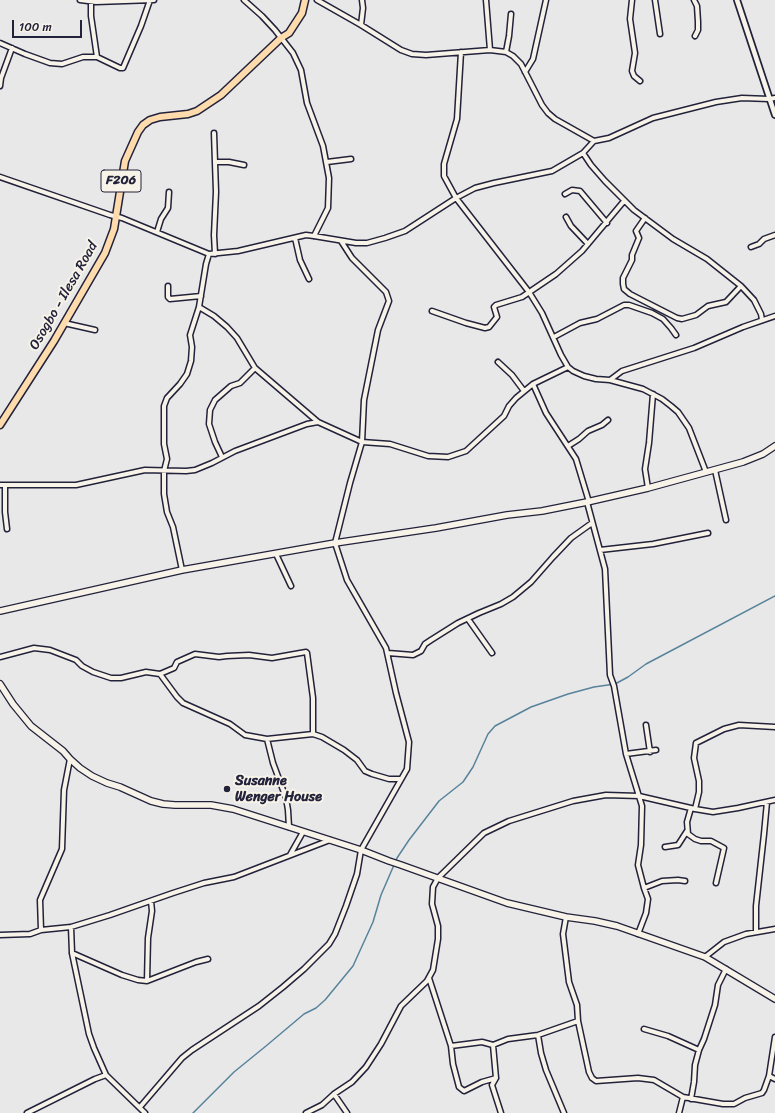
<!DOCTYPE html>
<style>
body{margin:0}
#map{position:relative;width:775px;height:1113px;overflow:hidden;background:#e9e8e9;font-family:Sriracha,sans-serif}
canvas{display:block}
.scale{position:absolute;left:12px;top:20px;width:70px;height:18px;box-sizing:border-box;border:2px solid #22223b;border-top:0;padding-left:5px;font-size:12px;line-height:14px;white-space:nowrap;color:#22223b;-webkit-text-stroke:3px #f7f3e8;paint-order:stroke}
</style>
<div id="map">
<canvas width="775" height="1113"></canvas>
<div class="scale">100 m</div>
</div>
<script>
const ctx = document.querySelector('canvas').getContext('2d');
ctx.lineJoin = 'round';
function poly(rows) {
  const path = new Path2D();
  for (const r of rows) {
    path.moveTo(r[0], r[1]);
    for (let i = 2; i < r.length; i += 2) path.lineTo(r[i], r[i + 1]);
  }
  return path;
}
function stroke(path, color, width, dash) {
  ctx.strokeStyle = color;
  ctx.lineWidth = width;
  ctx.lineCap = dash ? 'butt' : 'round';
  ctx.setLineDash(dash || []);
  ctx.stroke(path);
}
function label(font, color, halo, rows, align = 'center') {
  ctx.font = font + ' Sriracha,sans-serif';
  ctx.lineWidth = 4;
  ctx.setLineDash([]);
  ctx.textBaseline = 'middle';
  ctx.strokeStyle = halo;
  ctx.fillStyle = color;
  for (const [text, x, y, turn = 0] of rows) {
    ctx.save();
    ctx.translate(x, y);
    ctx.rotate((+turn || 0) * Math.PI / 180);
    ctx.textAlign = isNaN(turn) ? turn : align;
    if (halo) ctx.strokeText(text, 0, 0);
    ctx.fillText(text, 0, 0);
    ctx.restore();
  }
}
stroke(poly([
 [193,1113,234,1072,266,1046,304,1014,316,1008,325,1000,353,966,373,922,381,895,397,858,409,840,439,801,463,782,473,767,488,734,495,726,531,707,568,694,594,687,615,684,628,677,646,664,775,596]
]), '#57839b', 1.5);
const minor = poly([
 [80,0,96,2,154,0],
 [244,0,262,16,275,30,293,53,301,70,307,103,323,146,329,178,328,208,314,236],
 [317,0,361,25,401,50,412,54,426,55,490,50,506,52,513,56,521,64,542,105,548,113,555,119,594,141],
 [486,0,490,50],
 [632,0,630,19,635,53,632,71,634,76,640,81],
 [655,0,660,34],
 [694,0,697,6,698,22,698,30,695,36],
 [91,1,91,16,97,57],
 [361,25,363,8,362,0],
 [0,43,25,54,50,63,62,64,83,57,97,57,120,68,123,68,141,26,150,0],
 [461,52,457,119,444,164,444,176,456,198,529,292,542,313,561,355,568,367,573,371,584,376,596,379,610,380,643,389,662,399,671,406,678,412,689,428,706,472],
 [506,52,509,36,511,14],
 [525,72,533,59,546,0],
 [0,86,1,78,12,48],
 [214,133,216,192,214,235,215,254],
 [583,153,591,165,605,181,634,210,673,239,707,259,741,286,754,300,761,314,762,320],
 [215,162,229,162,244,165],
 [327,162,351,159],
 [0,177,110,215,122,218,209,254,238,251,306,235,314,236,356,243,367,243,385,238,405,231,456,198,475,188,494,183,552,171,583,153,594,141,609,138,653,118,716,102,742,98,769,99,775,98],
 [565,194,572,190,580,191,607,223],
 [566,217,571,226,588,244],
 [645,218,636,231,639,238,632,255,632,260,623,278,623,284,624,289,630,294,677,318,682,319,696,315,708,306,726,302,741,286],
 [157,232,161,219,168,208,169,192],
 [295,238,300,260,309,279],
 [751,247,759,244,764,239,775,235],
 [168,286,168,297,170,299,201,296],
 [199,307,214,316,227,327,237,338,255,368,318,422,362,442,390,444,428,456,448,457,466,451,504,416,509,406,516,398,533,384,568,367],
 [432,311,466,323,485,328,489,327,497,317,494,307,496,305,522,297,556,274,582,251,624,201],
 [64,323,95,330],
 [554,337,580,323,597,319,624,305,629,305,652,313,663,319,671,328,676,335],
 [498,362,512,375,524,391],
 [610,380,622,371,694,348,743,327,775,316],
 [533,384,546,413,576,459,589,502],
 [568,446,579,439,588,431,602,425,608,420],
 [222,457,215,442,209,424,210,410,215,400,231,386,240,383,255,368],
 [715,470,726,520],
 [0,485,76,485,145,470,186,471,195,470,212,463,235,451,307,424,318,422],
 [5,486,5,512,7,529],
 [648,488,645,469,649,443,653,394],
 [587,502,605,569,610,675,614,686,626,754,642,806,641,845,638,865,644,888,648,899,646,913,638,934],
 [600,550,653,544,708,533],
 [276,554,291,586],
 [182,570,173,527,167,512,164,494,164,471,167,459,164,444,164,406,167,398,180,384,187,374,191,361,192,347,190,335,199,307,206,264,209,254],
 [468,619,492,653],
 [388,653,413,655,421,651,425,644,431,640,458,623,479,613,501,604,513,597,531,582,553,557,571,538,592,523],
 [0,657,34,648,50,650,76,660,82,666,93,672,111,678,121,678,146,672,160,674,174,668,177,662,195,654,219,657,227,656,249,655,272,658,306,652,307,653,313,698,313,734],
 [160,674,177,697,183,703,230,724,245,735,267,739,313,734,322,737,344,750,357,760,365,771,372,774,389,779,400,779],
 [646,725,650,752],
 [267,739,273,763,286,798,288,810,289,827],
 [626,754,656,750],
 [691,808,687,822,688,834,695,839,701,841,711,841,724,848,716,883],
 [695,809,699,792,699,781,694,758,696,743,724,729,739,725,775,727],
 [665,847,678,845,687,831],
 [290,855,303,832],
 [644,888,662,881,678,880,685,881],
 [566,917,563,934,569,982,577,1005,578,1021,589,1072,592,1078,596,1081,638,1078,654,1080,683,1097,723,1104,734,1104,745,1098,762,1093,764,1090,769,1076,775,1037],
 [71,927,72,953,89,1034,94,1048,106,1075,145,1113],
 [41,930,40,900,62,849,64,790,70,759],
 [756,932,756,906,764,834,767,802],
 [0,935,30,934,41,930,71,927,110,915,173,893,204,883,234,877,330,840],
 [72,953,122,975,138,980,147,981,196,962,208,959],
 [705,957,724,942,746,934,775,929],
 [429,978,451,1046,453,1064,459,1087,464,1091,482,1082,496,1078],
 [147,981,148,938,152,911,151,901],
 [644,1029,668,1036,699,1050],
 [538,1035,541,1053,546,1070,564,1113],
 [493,1045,496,1078,492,1085,501,1113],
 [451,1046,482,1042,493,1045,508,1039,538,1035,578,1021],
 [769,1076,775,1079],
 [334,1094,347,1113],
 [691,1099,694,1082,695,1065,699,1050,704,1039,715,1005,718,985,726,969],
 [140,1107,182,1058,192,1050,259,1006,283,987,304,969,329,944,335,934,346,906,357,874,361,850,407,769,409,742,396,693,386,648,347,580,335,543,350,483,362,442,364,400,378,330,389,301,386,292,352,258,341,241],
 [27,1113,95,1079,106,1075],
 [306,1113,322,1105,334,1094,352,1082,366,1067,381,1044,401,1006,427,981,433,970,438,939,438,926,432,904,433,887,438,878,484,833,509,821,573,801,606,795,639,796,695,809,713,812,738,808,775,800],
 [679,1113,683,1097]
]);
const tertiary = poly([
 [737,0,775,115]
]);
const secondary = poly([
 [0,611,182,570,335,543,436,528,507,515,542,511,587,502,648,488,743,462,763,454,775,446],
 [0,684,13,704,31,726,63,751,70,759,80,768,92,776,107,783,120,787,151,801,163,804,175,805,211,805,233,809,361,850,389,861,401,865,507,903,566,917,595,921,617,926,705,957,775,999]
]);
const primary = poly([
 [0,425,54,341,105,253,114,229,125,161,138,132,143,125,150,120,160,117,188,114,197,111,221,95,281,38,289,33,302,13,305,0]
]);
stroke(minor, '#22223b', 7);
stroke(tertiary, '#22223b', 8);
stroke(secondary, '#22223b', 8);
stroke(primary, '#22223b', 9);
stroke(minor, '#f7f3e8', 4);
stroke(tertiary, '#f7f3e8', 4.5);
stroke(secondary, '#f7f3e8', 5.5);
stroke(primary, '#fedbac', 6);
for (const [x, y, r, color] of [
 [227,789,4,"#22223b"]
]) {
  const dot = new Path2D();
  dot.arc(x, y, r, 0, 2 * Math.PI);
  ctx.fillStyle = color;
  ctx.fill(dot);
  stroke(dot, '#f7f3e8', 1.5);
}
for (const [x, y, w] of [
 [121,181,40]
]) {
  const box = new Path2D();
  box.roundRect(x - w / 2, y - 11, w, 22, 3);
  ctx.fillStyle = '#f7f3e8';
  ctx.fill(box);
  stroke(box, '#22223b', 1);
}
label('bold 13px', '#22223b', null, [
 ["F206",121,181]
]);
label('14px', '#22223b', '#f7f3e8', [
 ["Osogbo - Ilesa Road",64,296,-60]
]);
label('bold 14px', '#22223b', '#f7f3e8', [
 ["Susanne",235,781],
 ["Wenger House",235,797]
], 'left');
</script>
